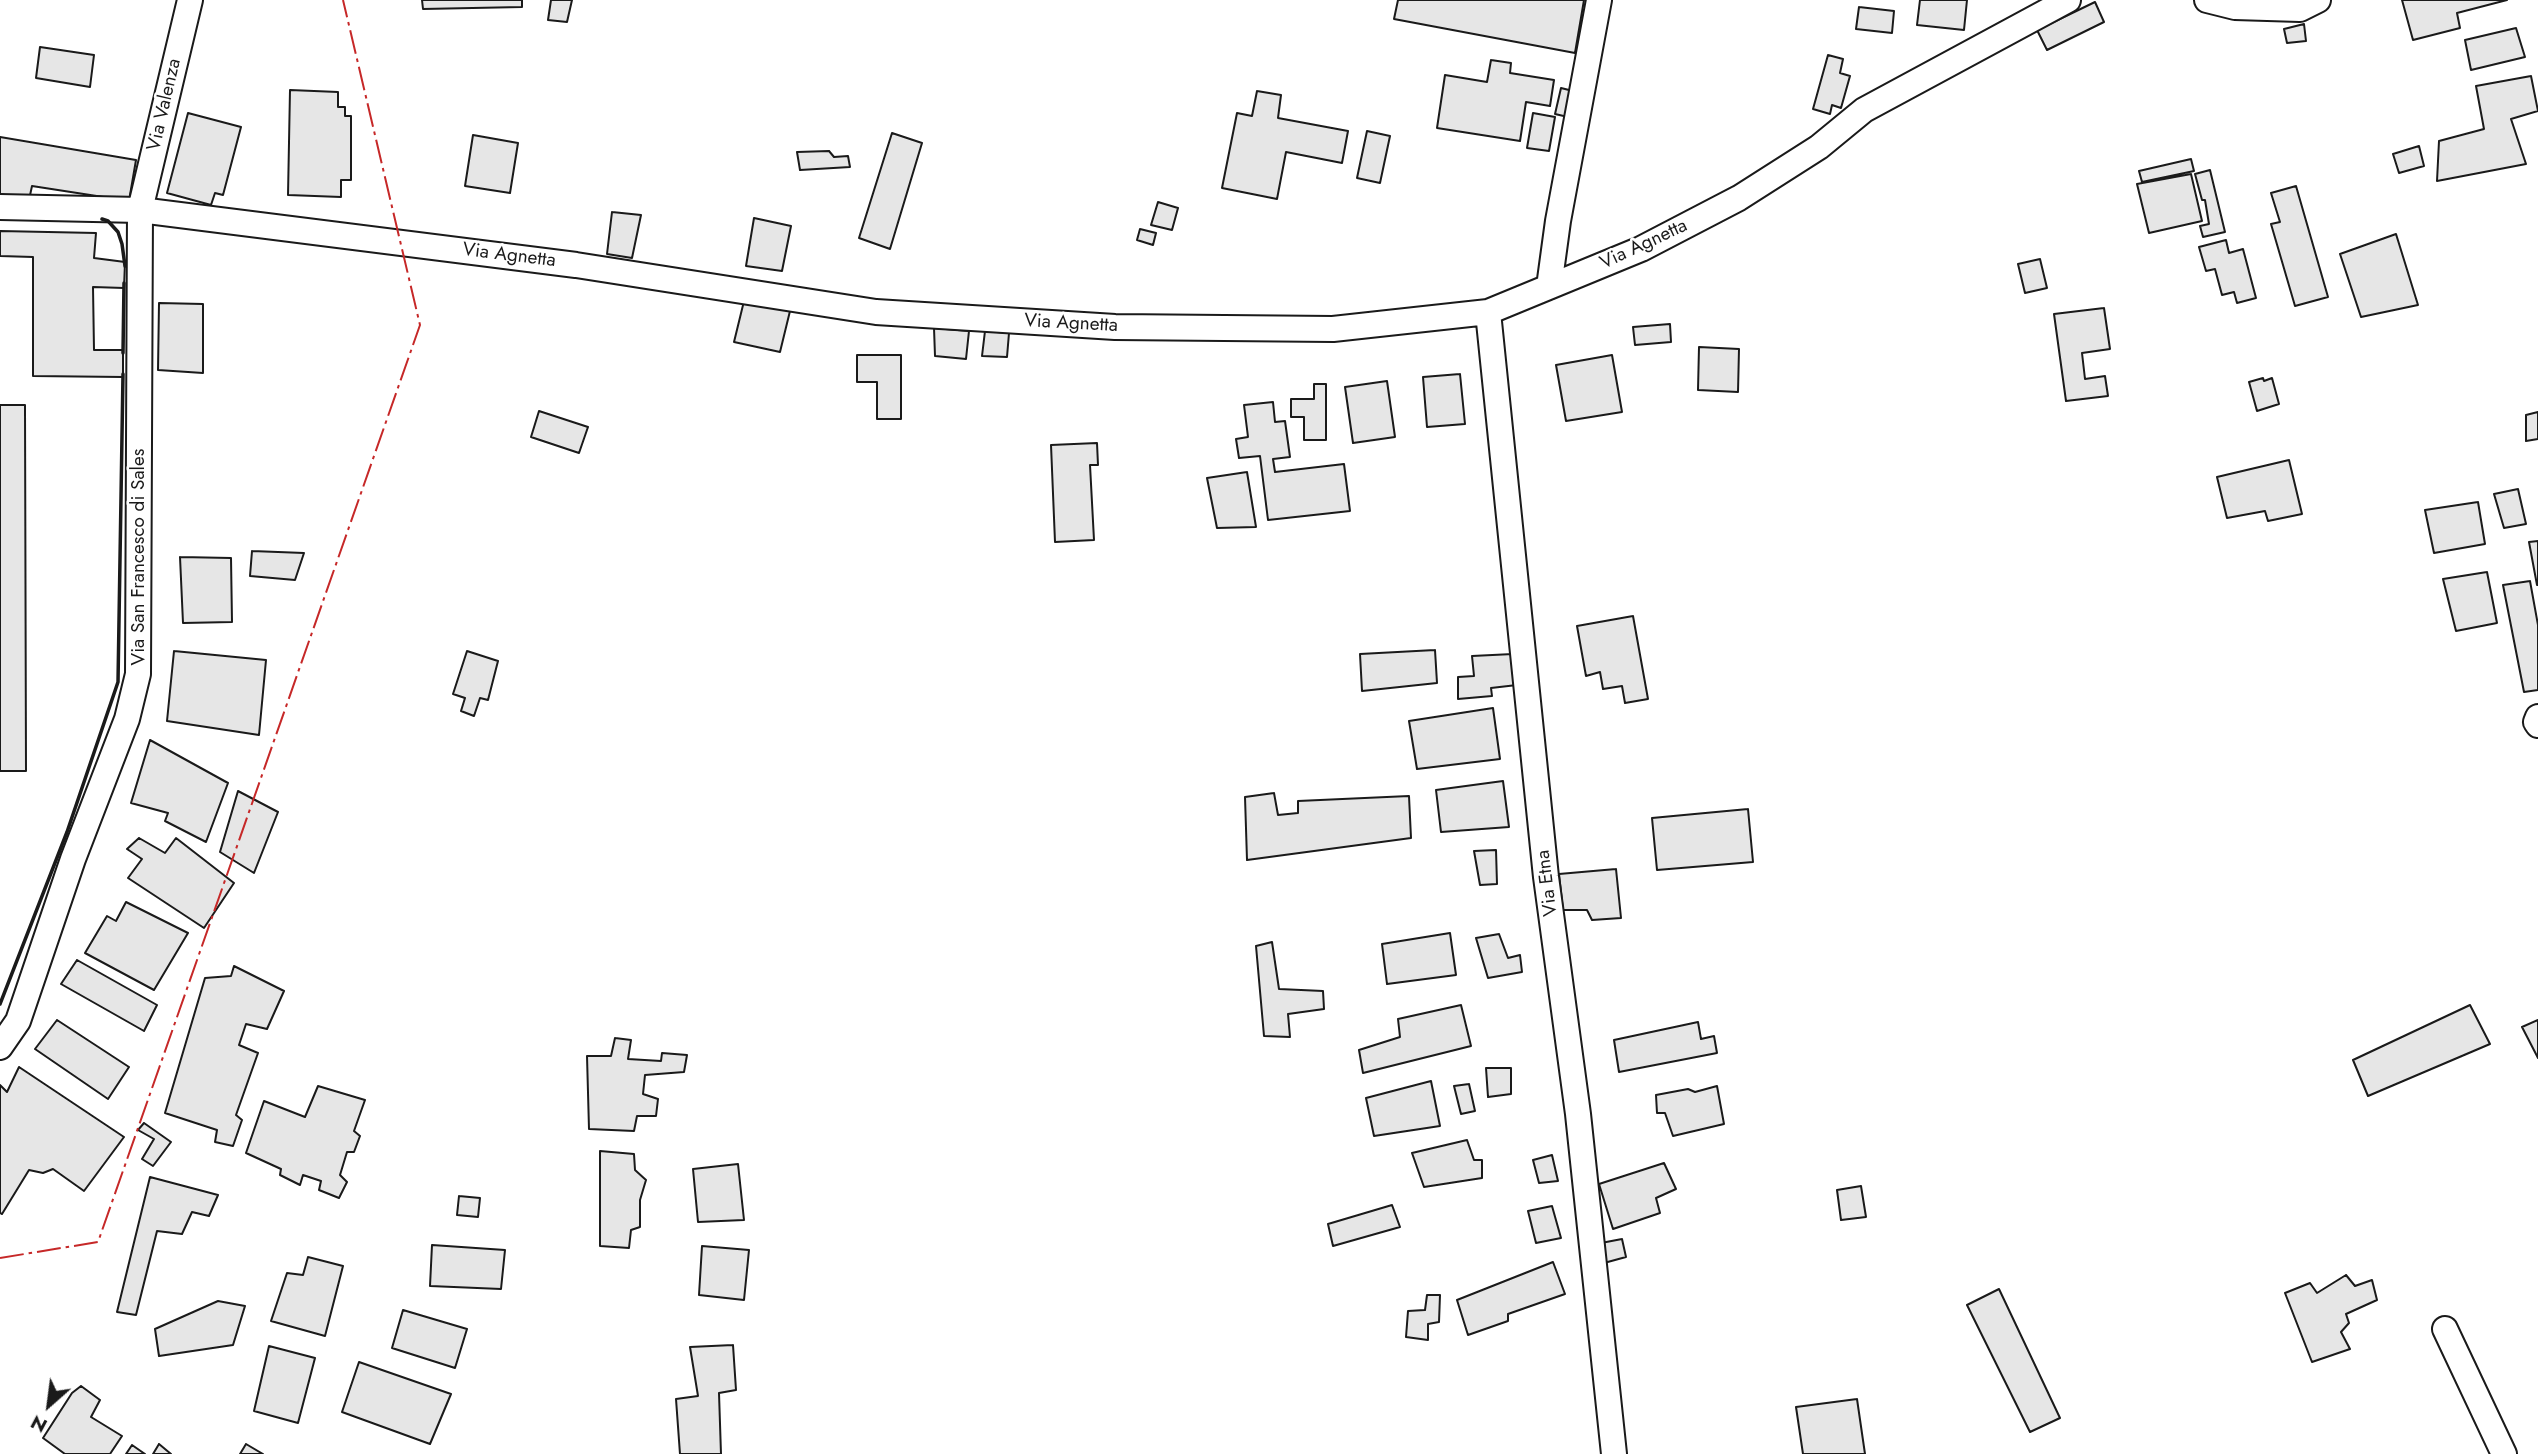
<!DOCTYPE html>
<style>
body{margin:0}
#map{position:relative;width:2538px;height:1454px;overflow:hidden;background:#fff;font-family:Jost,sans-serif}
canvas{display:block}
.north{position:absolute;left:14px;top:1370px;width:70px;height:70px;-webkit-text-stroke:5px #fff;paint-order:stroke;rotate:208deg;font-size:19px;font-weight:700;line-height:28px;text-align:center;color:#1a1a1a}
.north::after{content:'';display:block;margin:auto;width:24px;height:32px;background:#1a1a1a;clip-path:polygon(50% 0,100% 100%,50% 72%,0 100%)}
</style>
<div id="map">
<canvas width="2538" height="1454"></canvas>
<div class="north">N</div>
</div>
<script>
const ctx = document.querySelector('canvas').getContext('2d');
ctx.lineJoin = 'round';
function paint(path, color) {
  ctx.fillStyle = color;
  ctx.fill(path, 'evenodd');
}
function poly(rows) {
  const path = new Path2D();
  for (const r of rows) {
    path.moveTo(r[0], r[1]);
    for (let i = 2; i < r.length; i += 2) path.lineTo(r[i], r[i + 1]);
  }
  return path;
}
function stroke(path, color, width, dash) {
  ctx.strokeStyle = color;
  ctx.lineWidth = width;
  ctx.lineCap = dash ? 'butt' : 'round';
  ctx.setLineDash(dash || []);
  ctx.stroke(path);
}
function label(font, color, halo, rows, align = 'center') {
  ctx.font = font + ' Jost,sans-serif';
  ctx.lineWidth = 5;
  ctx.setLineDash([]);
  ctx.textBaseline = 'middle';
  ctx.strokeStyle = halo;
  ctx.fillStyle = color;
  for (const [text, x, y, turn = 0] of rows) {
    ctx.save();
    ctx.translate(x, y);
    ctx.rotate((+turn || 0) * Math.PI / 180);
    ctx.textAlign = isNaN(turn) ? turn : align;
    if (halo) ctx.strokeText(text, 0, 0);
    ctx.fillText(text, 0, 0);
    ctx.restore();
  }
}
const building = poly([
 [422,0,522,0,522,7,423,9,422,0],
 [551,0,572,0,567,22,548,20,551,0],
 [1398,0,1584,0,1575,53,1394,19,1398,0],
 [1920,0,1967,0,1964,30,1917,25,1920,0],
 [2402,0,2507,0,2457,13,2460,28,2413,40,2402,0],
 [2095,2,2104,22,2047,50,2037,30,2095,2],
 [1859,7,1894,11,1892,33,1856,29,1859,7],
 [2304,24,2306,41,2287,43,2284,29,2304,24],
 [2516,28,2525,57,2471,70,2465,40,2516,28],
 [40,47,94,55,90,87,36,78,40,47],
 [1828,55,1843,59,1840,73,1850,76,1841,108,1832,105,1830,114,1813,109,1828,55],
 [1491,60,1511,63,1510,73,1554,80,1550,106,1526,102,1520,141,1437,128,1445,75,1487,82,1491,60],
 [2531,76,2538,111,2511,119,2526,164,2437,181,2439,141,2484,129,2476,86,2531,76],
 [1561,88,1573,91,1568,117,1555,114,1561,88],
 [290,90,338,92,338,107,345,107,345,116,351,116,351,180,341,180,341,197,288,195,290,90],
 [1257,91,1281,95,1278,118,1348,131,1342,163,1286,152,1277,199,1222,188,1237,113,1252,116,1257,91],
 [188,113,241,127,223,195,215,193,211,205,167,193,188,113],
 [1533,113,1555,117,1549,151,1527,148,1533,113],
 [1367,131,1390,136,1380,183,1357,178,1367,131],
 [892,133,922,143,890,249,859,238,892,133],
 [473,135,518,143,510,193,465,186,473,135],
 [0,137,136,160,129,201,32,186,29,200,0,194,0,137],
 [2419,146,2424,166,2399,173,2393,154,2419,146],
 [829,151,834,157,848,156,850,167,800,170,797,152,829,151],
 [2191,159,2194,171,2142,182,2139,171,2191,159],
 [2210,170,2225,232,2203,237,2200,226,2209,224,2205,200,2202,200,2195,174,2210,170],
 [2191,174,2202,221,2149,233,2137,184,2191,174],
 [2296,186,2328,297,2295,306,2271,224,2280,222,2271,193,2296,186],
 [1158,202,1178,208,1172,230,1151,225,1158,202],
 [612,212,641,215,632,258,607,254,612,212],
 [754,218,791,226,782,271,746,266,754,218],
 [1140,229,1156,233,1153,245,1137,240,1140,229],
 [0,231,96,233,94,258,125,262,124,288,93,287,94,350,123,350,123,377,33,376,33,257,0,256,0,231],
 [2396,234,2418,305,2361,317,2340,254,2396,234],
 [2226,240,2229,253,2243,249,2256,298,2237,303,2234,292,2222,295,2215,269,2206,271,2199,247,2226,240],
 [2040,259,2047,288,2025,293,2018,264,2040,259],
 [744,301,790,311,780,352,734,342,744,301],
 [159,303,203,304,203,373,158,370,159,303],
 [2104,308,2110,349,2082,353,2085,379,2105,376,2108,396,2066,401,2054,314,2104,308],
 [1670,324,1671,342,1635,345,1633,327,1670,324],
 [934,328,969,331,966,359,935,356,934,328],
 [985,331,1009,333,1007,357,982,356,985,331],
 [1699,347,1739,349,1738,392,1698,390,1699,347],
 [857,355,901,355,901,419,877,419,877,382,857,382,857,355],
 [1612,355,1622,412,1566,421,1556,365,1612,355],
 [1460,374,1465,424,1427,427,1423,377,1460,374],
 [2263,378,2264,381,2272,378,2279,404,2257,411,2249,382,2263,378],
 [1387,381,1395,437,1353,443,1345,387,1387,381],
 [1314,384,1326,384,1326,440,1304,440,1304,417,1291,417,1291,399,1314,399,1314,384],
 [1273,402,1275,422,1285,421,1290,457,1273,459,1275,472,1344,464,1350,511,1268,520,1260,456,1239,458,1236,439,1248,437,1244,405,1273,402],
 [0,405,25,405,26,771,0,771,0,405],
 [539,411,588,427,579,453,531,437,539,411],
 [2538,412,2538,439,2526,441,2526,415,2538,412],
 [1097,443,1098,465,1090,465,1094,540,1055,542,1051,445,1097,443],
 [2289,460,2302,514,2268,521,2265,511,2227,518,2217,477,2289,460],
 [1247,472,1256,527,1217,528,1207,478,1247,472],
 [2518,489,2526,524,2504,528,2494,494,2518,489],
 [2478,502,2485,544,2434,553,2425,510,2478,502],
 [2538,541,2538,585,2537,585,2529,542,2538,541],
 [252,551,304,553,295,580,250,576,252,551],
 [180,557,231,558,232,622,183,623,180,557],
 [2487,572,2497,623,2456,631,2443,579,2487,572],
 [2530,581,2538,625,2538,690,2524,692,2503,585,2530,581],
 [1633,616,1648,699,1625,703,1622,686,1603,689,1600,672,1586,676,1577,626,1633,616],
 [1435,650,1437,683,1362,691,1360,654,1435,650],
 [174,651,266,660,259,735,167,721,174,651],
 [467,651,498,661,488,700,480,698,474,716,461,711,465,698,453,694,467,651],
 [1513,654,1517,685,1491,688,1492,696,1458,699,1458,677,1474,676,1472,656,1513,654],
 [1493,708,1500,759,1417,769,1409,721,1493,708],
 [150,740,228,783,206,842,165,821,168,813,131,803,150,740],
 [1503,781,1509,827,1441,832,1436,790,1503,781],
 [238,791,278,812,254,873,220,852,238,791],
 [1274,793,1278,815,1298,813,1298,801,1409,796,1411,838,1247,860,1245,797,1274,793],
 [1748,809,1753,862,1657,870,1652,818,1748,809],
 [139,838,165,853,176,838,234,883,204,928,128,878,142,859,127,849,139,838],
 [1496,850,1497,884,1480,885,1474,851,1496,850],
 [1616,869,1621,918,1592,920,1587,910,1563,910,1559,874,1616,869],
 [126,902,188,933,154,990,85,953,107,916,116,921,126,902],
 [1450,933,1456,975,1387,984,1382,944,1450,933],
 [1499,934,1508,958,1520,955,1522,972,1488,978,1476,938,1499,934],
 [1272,942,1279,989,1323,991,1324,1009,1288,1014,1290,1037,1264,1036,1256,946,1272,942],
 [77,960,157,1005,144,1031,61,984,77,960],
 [234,966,284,991,267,1029,246,1024,239,1045,258,1053,236,1115,242,1120,233,1146,215,1142,217,1130,165,1113,205,978,231,976,234,966],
 [1461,1005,1471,1046,1363,1073,1359,1050,1400,1037,1398,1019,1461,1005],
 [2470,1005,2490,1044,2368,1096,2353,1060,2470,1005],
 [57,1020,129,1067,108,1099,35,1049,57,1020],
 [2538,1020,2538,1058,2522,1027,2538,1020],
 [1698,1022,1701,1039,1714,1036,1717,1053,1619,1072,1614,1040,1698,1022],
 [615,1038,631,1040,628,1059,661,1061,662,1053,687,1055,684,1072,645,1075,643,1094,658,1099,656,1116,637,1116,634,1131,589,1129,587,1056,611,1056,615,1038],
 [19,1067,124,1137,84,1191,53,1169,43,1173,29,1170,2,1214,0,1213,0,1085,7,1092,19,1067],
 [1486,1068,1511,1068,1511,1094,1488,1097,1486,1068],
 [1431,1081,1440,1126,1374,1136,1366,1098,1431,1081],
 [1469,1084,1475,1111,1461,1114,1454,1086,1469,1084],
 [318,1086,365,1100,354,1131,360,1136,354,1152,347,1152,340,1175,347,1182,339,1198,319,1190,321,1181,303,1175,300,1185,280,1175,281,1169,246,1153,264,1101,305,1117,318,1086],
 [1717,1086,1724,1124,1673,1136,1665,1113,1657,1113,1656,1095,1688,1089,1695,1092,1717,1086],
 [144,1123,171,1142,153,1166,142,1159,154,1139,138,1130,144,1123],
 [1467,1140,1474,1160,1482,1160,1482,1178,1424,1187,1412,1153,1467,1140],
 [600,1151,634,1154,635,1170,646,1180,640,1200,640,1227,631,1230,629,1248,600,1246,600,1151],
 [1552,1155,1558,1181,1539,1183,1533,1160,1552,1155],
 [1664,1163,1676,1189,1656,1198,1660,1213,1613,1229,1599,1184,1664,1163],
 [738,1164,744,1220,698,1222,693,1169,738,1164],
 [150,1177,218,1195,209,1216,192,1212,182,1234,157,1231,136,1315,117,1312,150,1177],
 [1861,1186,1866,1217,1841,1220,1837,1190,1861,1186],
 [459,1196,480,1198,478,1217,457,1215,459,1196],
 [1392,1205,1400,1227,1333,1246,1328,1224,1392,1205],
 [1552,1206,1561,1238,1536,1243,1528,1211,1552,1206],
 [1622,1239,1626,1257,1604,1263,1601,1243,1622,1239],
 [432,1245,505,1250,501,1289,430,1286,432,1245],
 [702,1246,749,1250,744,1300,699,1295,702,1246],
 [308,1257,343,1266,325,1336,271,1321,287,1273,303,1275,308,1257],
 [1553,1262,1565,1294,1508,1314,1508,1321,1468,1335,1457,1300,1553,1262],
 [2346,1275,2355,1286,2372,1280,2377,1300,2346,1314,2349,1323,2341,1332,2350,1349,2312,1362,2285,1293,2310,1283,2317,1293,2346,1275],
 [1999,1289,2060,1418,2030,1432,1967,1305,1999,1289],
 [1427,1295,1440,1295,1439,1322,1428,1324,1428,1340,1406,1337,1408,1311,1425,1310,1427,1295],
 [218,1301,245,1306,233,1345,159,1356,155,1329,218,1301],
 [403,1310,467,1329,455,1368,392,1348,403,1310],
 [733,1345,736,1390,719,1393,721,1454,680,1454,676,1399,698,1396,690,1347,733,1345],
 [269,1346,315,1358,298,1423,254,1411,269,1346],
 [359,1362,451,1394,430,1444,342,1412,359,1362],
 [81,1386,100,1400,91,1417,122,1436,110,1454,65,1454,43,1438,72,1393,81,1386],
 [1857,1399,1865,1454,1803,1454,1796,1407,1857,1399],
 [159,1444,171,1454,153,1454,159,1444],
 [246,1444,263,1454,240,1454,246,1444],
 [132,1445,145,1454,126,1454,132,1445]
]);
paint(building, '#e6e6e6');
stroke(building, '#1a1a1a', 2);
const minor = poly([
 [2207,0,2235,7,2300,9,2318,0],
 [0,207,140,210,576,265,876,312,1115,327,1333,329,1488,312,1641,249,1739,198,1819,147,1864,110,2068,0],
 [1549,287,1558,221,1599,0],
 [1488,312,1546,877,1578,1114,1614,1454],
 [2538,717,2536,722,2538,725],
 [0,1047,18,1021,73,859,127,719,138,674,140,210,190,0],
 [2445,1329,2504,1454]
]);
stroke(minor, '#1a1a1a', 28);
stroke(minor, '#fff', 24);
stroke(poly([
 [102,219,108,221,118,232,122,244,125,266],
 [123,353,124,283],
 [0,1004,67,832,118,682,123,374]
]), '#1a1a1a', 3.5);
stroke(poly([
 [0,1258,98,1242,420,325,343,0]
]), '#c62828', 2, [24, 5, 3.5, 5]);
label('19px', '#1a1a1a', '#fff', [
 ["Via Valenza",165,105,-77],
 ["Via Agnetta",1644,245,-25],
 ["Via Agnetta",509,256,7],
 ["Via Agnetta",1071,324,3],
 ["Via San Francesco di Sales",139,557,-90],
 ["Via Etna",1548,883,-97]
]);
</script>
